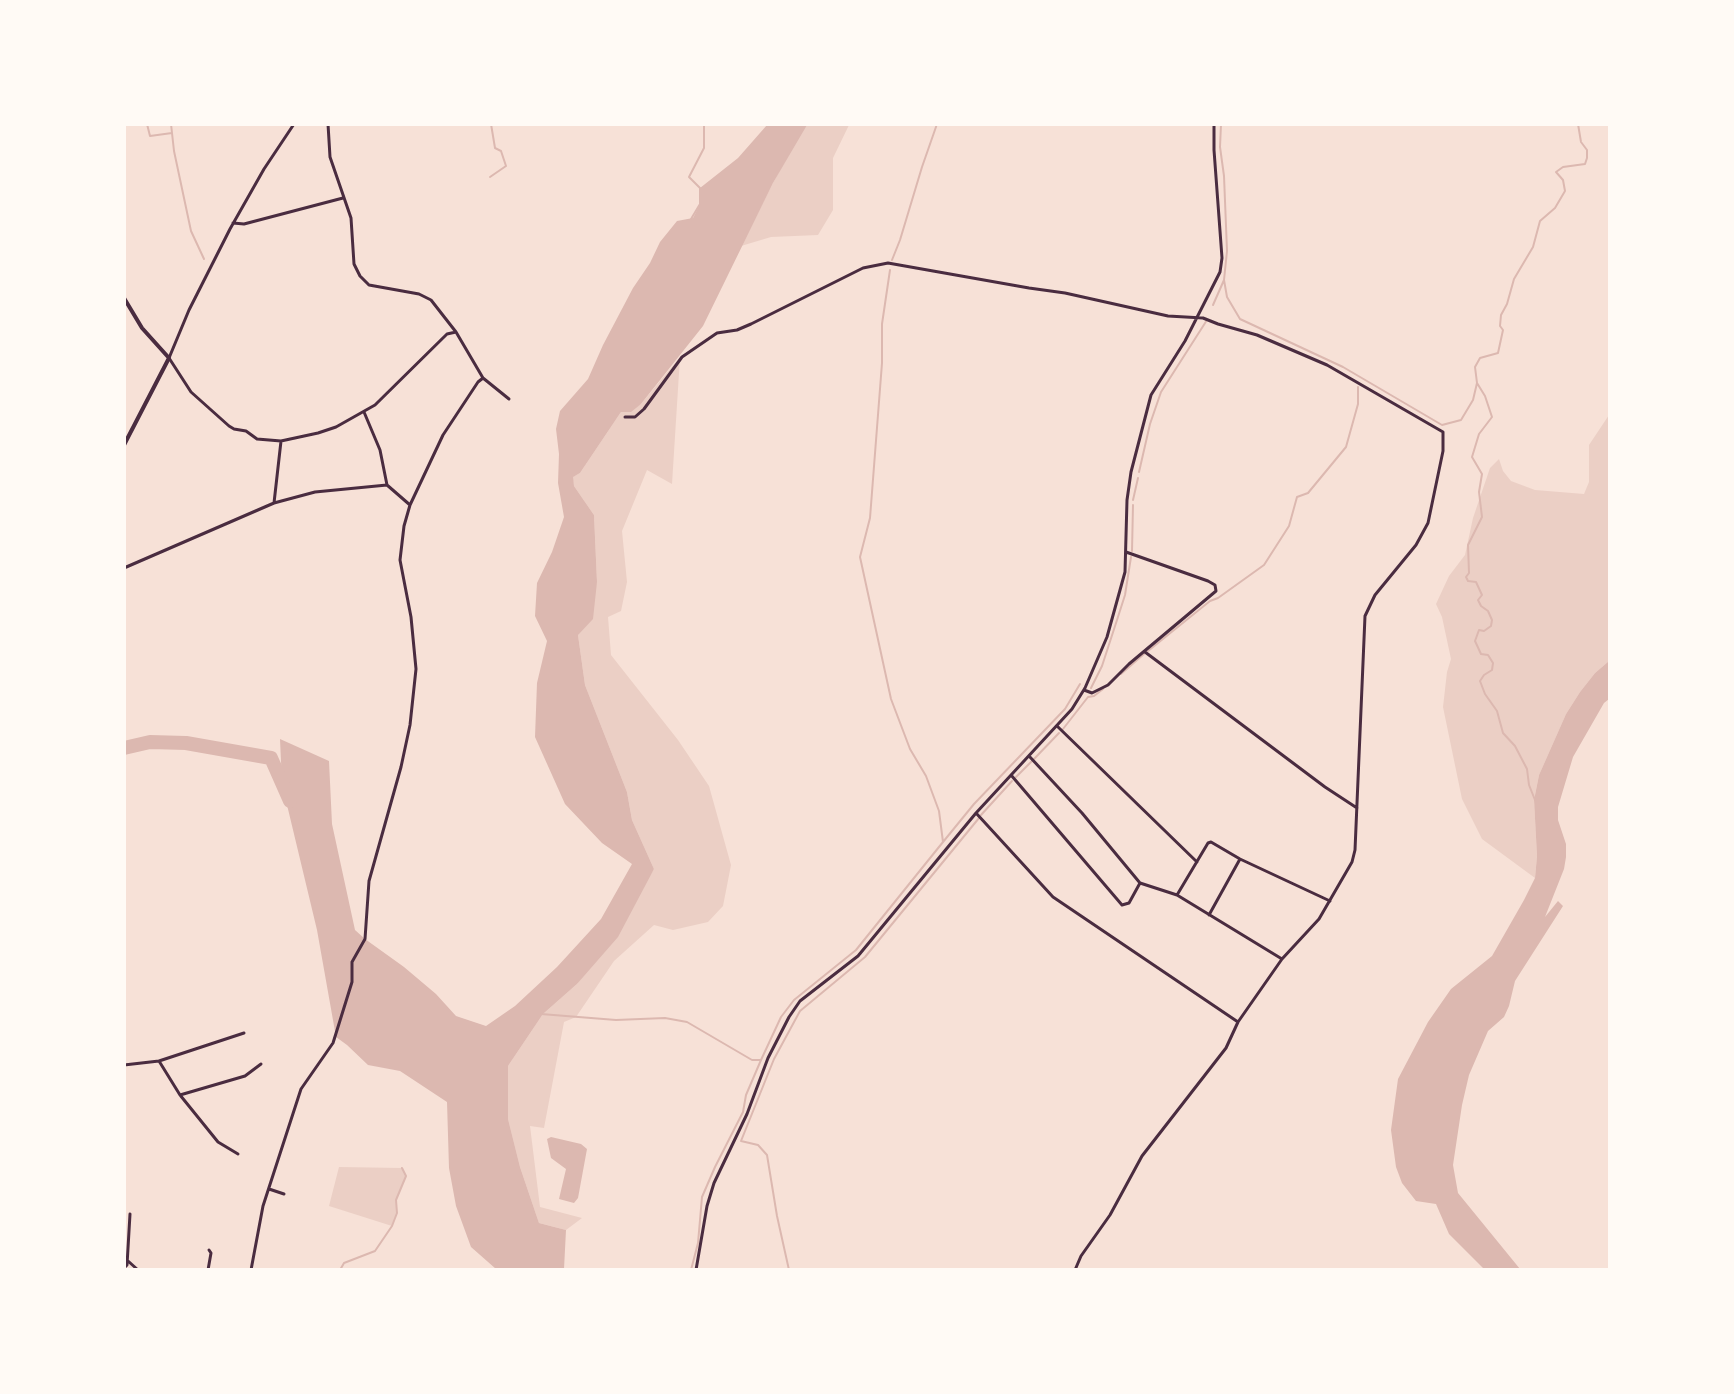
<!DOCTYPE html>
<style>
body{margin:0}
#map{position:relative;width:1734px;height:1394px;overflow:hidden;background:#f7e1d7;font-family:"Source Sans 3",sans-serif}
canvas{display:block}
.frame{position:absolute;inset:0;border:126px solid #fffaf5;pointer-events:none}
</style>
<div id="map">
<canvas width="1734" height="1394"></canvas>
<div class="frame"></div>
</div>
<script>
const ctx = document.querySelector('canvas').getContext('2d');
ctx.lineJoin = 'round';
function paint(path, color) {
  ctx.fillStyle = color;
  ctx.fill(path, 'evenodd');
}
function poly(rows) {
  const path = new Path2D();
  for (const r of rows) {
    path.moveTo(r[0], r[1]);
    for (let i = 2; i < r.length; i += 2) path.lineTo(r[i], r[i + 1]);
  }
  return path;
}
function stroke(path, color, width, dash) {
  ctx.strokeStyle = color;
  ctx.lineWidth = width;
  ctx.lineCap = dash ? 'butt' : 'round';
  ctx.setLineDash(dash || []);
  ctx.stroke(path);
}
paint(poly([
 [807,125,849,125,833,158,833,210,818,235,771,237,741,246,773,183,800,133],
 [680,357,672,484,647,470,622,531,627,582,621,611,608,617,611,655,678,740,709,786,731,865,723,906,708,922,673,930,654,925,614,961,576,1017,564,1022,544,1128,530,1126,540,1207,582,1218,566,1230,539,1223,520,1167,508,1119,508,1066,543,1014,577,984,654,869,632,820,627,792,585,685,578,635,597,582,594,515,574,486,572,477,580,473,621,412,641,404],
 [1609,415,1609,661,1595,673,1580,692,1566,714,1539,775,1534,800,1537,856,1535,878,1482,839,1462,799,1443,707,1447,672,1451,659,1442,617,1436,604,1449,576,1465,555,1473,518,1490,468,1499,459,1503,471,1511,481,1535,490,1584,494,1589,482,1589,445],
 [339,1167,402,1168,406,1176,396,1199,397,1213,392,1226,329,1206]
]), '#ebcfc5');
paint(poly([
 [767,125,807,125,773,183,703,326,641,404,631,412,621,412,580,473,573,477,574,486,594,515,597,582,593,619,578,635,585,685,627,792,632,820,654,869,618,937,577,984,543,1014,508,1066,508,1119,520,1167,539,1223,566,1230,564,1269,496,1269,471,1247,456,1206,449,1168,447,1102,400,1071,368,1065,347,1045,336,1037,317,930,282,784,280,739,329,761,332,824,355,930,365,939,404,967,436,994,456,1016,486,1026,515,1006,557,967,601,919,632,864,602,843,565,804,535,737,537,683,547,641,535,616,537,583,552,552,564,517,558,483,559,454,556,429,560,411,588,379,603,345,633,288,650,263,660,242,677,221,693,218,700,204,700,188,738,158],
 [1609,661,1609,699,1604,703,1573,757,1558,807,1558,820,1566,844,1566,857,1564,869,1545,917,1558,901,1563,906,1515,981,1509,1006,1504,1017,1488,1031,1469,1075,1462,1105,1453,1165,1458,1193,1520,1269,1484,1269,1449,1234,1436,1204,1416,1201,1402,1183,1396,1167,1391,1130,1398,1079,1428,1022,1451,989,1492,956,1524,900,1535,878,1537,856,1534,800,1539,775,1566,714,1580,692,1595,673],
 [551,1137,581,1144,587,1149,578,1198,574,1203,559,1199,566,1169,551,1158,547,1139]
]), '#dcb8b0');
stroke(poly([
 [147,124,150,136,172,133],
 [171,124,174,151,191,231,204,259],
 [490,177,506,166,501,151,495,148,491,124],
 [691,219,700,204,700,188,689,177,704,148,704,124],
 [892,260,900,240,922,167,937,124],
 [1224,280,1227,297,1240,319,1343,367,1442,425,1461,420,1473,400,1477,383],
 [1213,305,1224,280,1227,251,1224,176,1220,147,1221,124],
 [1139,472,1150,424,1161,392,1207,320],
 [1133,500,1138,478],
 [1132,551,1133,505],
 [1148,651,1210,601,1218,598,1264,565,1289,526,1297,497,1308,493,1346,447,1358,404,1358,387],
 [1121,674,1144,654],
 [1091,688,1102,666,1117,620,1125,595,1131,557],
 [1063,729,1088,697,1094,696,1103,689],
 [1034,759,1059,733],
 [1016,777,1032,761],
 [1535,800,1529,785,1527,769,1515,746,1503,733,1497,711,1485,694,1480,681,1484,675,1492,670,1493,663,1488,655,1481,654,1475,641,1479,630,1484,631,1491,626,1492,620,1488,611,1481,606,1478,600,1482,595,1476,582,1468,581,1466,577,1469,573,1468,545,1482,517,1479,492,1482,474,1472,457,1479,434,1492,417,1485,396,1477,383,1475,367,1480,358,1498,353,1503,330,1500,326,1501,315,1507,304,1514,279,1533,247,1540,221,1555,208,1565,191,1563,180,1556,172,1563,167,1585,164,1587,158,1587,150,1581,142,1578,124],
 [981,815,1012,781],
 [943,842,974,804,1065,709,1080,684],
 [541,1014,616,1020,665,1018,687,1022,752,1060,761,1060,781,1017,794,1000,856,950,943,842,939,811,926,776,910,749,891,699,860,557,870,518,882,363,882,324,890,270],
 [340,1270,344,1263,375,1251,392,1226,397,1213,396,1200,406,1176,402,1168],
 [691,1270,698,1243,702,1197,715,1167,743,1112,746,1095,761,1060],
 [789,1270,777,1216,767,1155,758,1145,741,1141,774,1059,800,1011,865,957,979,818]
]), '#dcb8b0', 2);
stroke(poly([
 [124,748,150,742,186,743,271,758,290,801]
]), '#dcb8b0', 14);
stroke(poly([
 [294,124,264,169,230,229,189,310,169,358,191,392,229,426,234,429,246,431,257,439,281,441,318,433,336,427,375,405,447,334,456,332],
 [328,124,330,157,351,218,354,264,360,276,369,285,419,294,431,300,456,332,483,378,509,399],
 [233,223,244,224,343,198],
 [364,412,380,450,387,485],
 [625,417,635,417,644,409,682,357,717,333,737,330,751,324,863,268,888,263,1029,288,1065,293,1168,316,1203,318,1218,324,1257,335,1327,365,1443,432,1443,451,1428,523,1416,545,1375,595,1365,616,1355,850,1352,862,1319,919,1282,959,1238,1022,1226,1048,1142,1156,1110,1215,1081,1256,1075,1270],
 [274,503,281,441],
 [124,568,274,503,315,492,387,485,410,505],
 [1145,652,1325,787,1357,808],
 [1084,690,1092,693,1108,685,1129,664,1216,591,1215,585,1208,581,1126,552],
 [1057,726,1197,862],
 [1029,756,1082,813,1140,883,1177,895,1282,959],
 [1011,775,1122,905,1129,903,1140,883],
 [976,813,1053,897,1238,1022],
 [1177,895,1208,843,1211,842,1240,859,1330,901],
 [1209,915,1240,859],
 [159,1061,244,1033],
 [124,1065,159,1061,180,1095,218,1142,238,1154],
 [180,1095,245,1076,261,1064],
 [269,1189,284,1194],
 [128,1261,138,1270],
 [124,1268,127,1265,130,1214],
 [208,1270,211,1253,209,1250],
 [251,1270,263,1206,301,1089,333,1043,352,982,352,962,365,939,369,881,401,767,410,725,416,669,411,617,400,560,404,526,410,505,443,435,478,382,483,378],
 [696,1270,707,1206,714,1183,747,1114,768,1058,789,1017,800,1001,858,956,976,813,1072,709,1085,688,1107,637,1125,572,1127,500,1131,472,1151,395,1185,341,1220,272,1222,258,1214,150,1214,124]
]), '#4a2c40', 3);
stroke(poly([
 [124,298,142,328,169,358,124,445]
]), '#4a2c40', 4);
</script>
